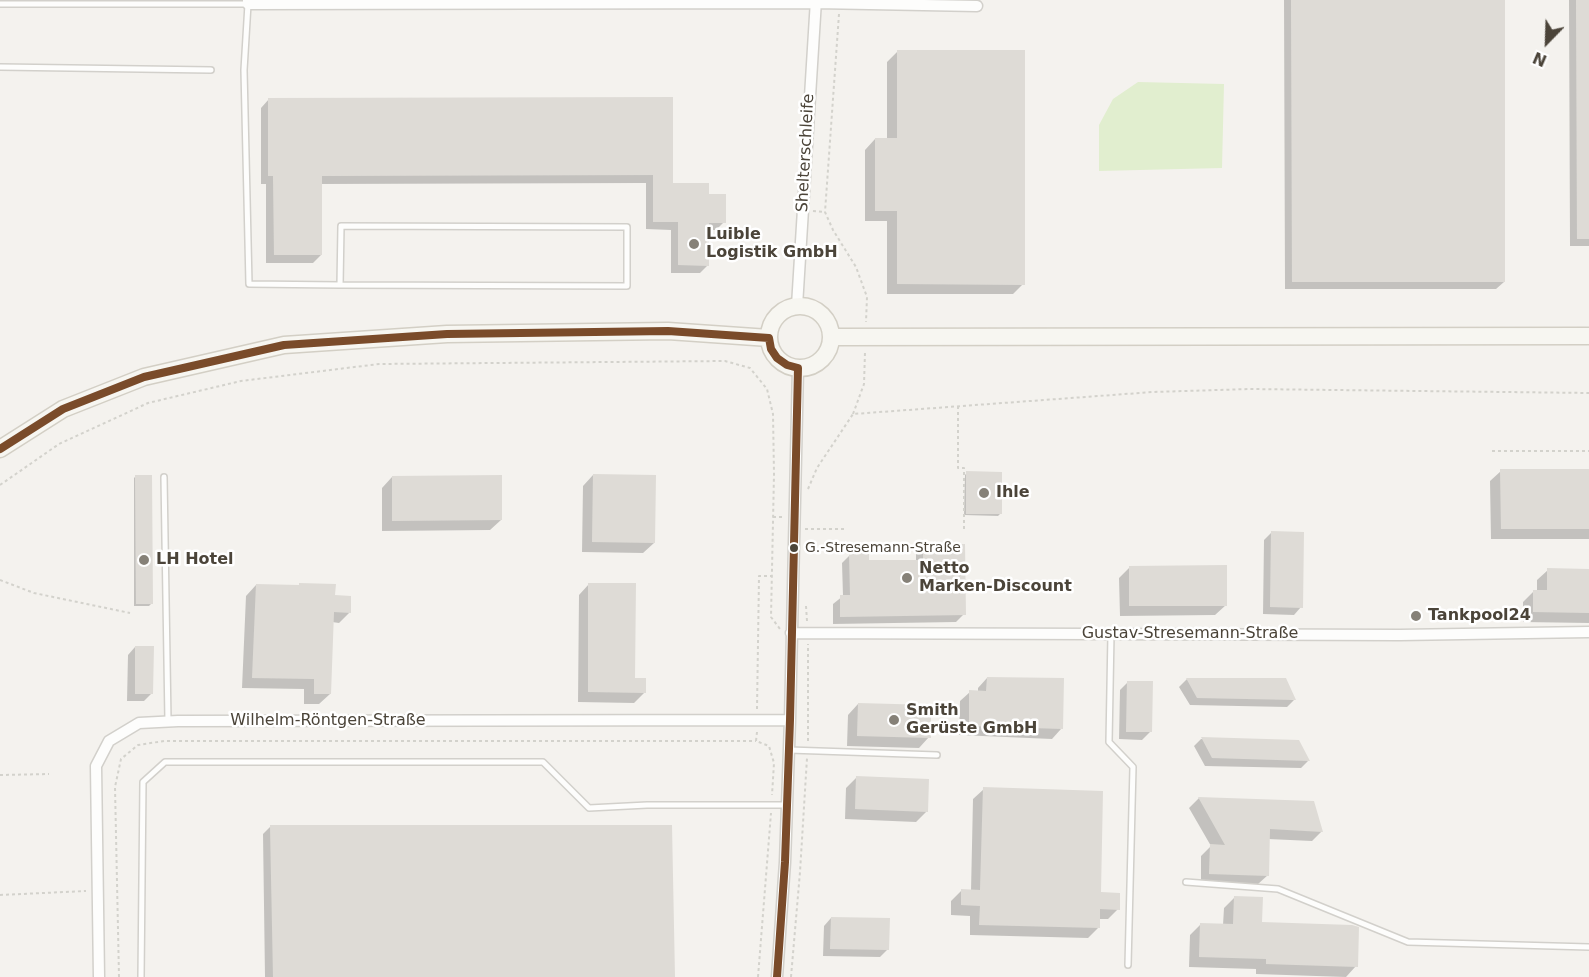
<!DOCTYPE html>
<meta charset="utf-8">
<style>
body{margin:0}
#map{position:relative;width:1589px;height:977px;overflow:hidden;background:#f4f2ee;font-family:"DejaVu Sans",sans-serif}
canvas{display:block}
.north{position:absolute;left:1517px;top:12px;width:60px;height:60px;-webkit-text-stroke:4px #fff;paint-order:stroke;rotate:203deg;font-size:16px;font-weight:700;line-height:24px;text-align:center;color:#4b4439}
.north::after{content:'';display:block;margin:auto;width:21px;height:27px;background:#4b4439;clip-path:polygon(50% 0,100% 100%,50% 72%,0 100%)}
</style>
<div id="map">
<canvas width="1589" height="977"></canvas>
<div class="north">N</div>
</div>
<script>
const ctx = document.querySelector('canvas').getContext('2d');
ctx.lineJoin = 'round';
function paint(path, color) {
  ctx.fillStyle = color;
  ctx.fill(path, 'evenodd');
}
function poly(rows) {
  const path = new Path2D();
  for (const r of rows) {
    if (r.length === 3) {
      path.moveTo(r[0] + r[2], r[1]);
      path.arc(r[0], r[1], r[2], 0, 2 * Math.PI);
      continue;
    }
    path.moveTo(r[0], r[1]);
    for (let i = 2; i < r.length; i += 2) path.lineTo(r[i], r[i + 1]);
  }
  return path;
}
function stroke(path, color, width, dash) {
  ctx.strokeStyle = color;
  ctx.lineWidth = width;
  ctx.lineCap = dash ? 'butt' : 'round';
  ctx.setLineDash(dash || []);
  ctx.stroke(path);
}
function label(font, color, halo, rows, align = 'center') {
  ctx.font = font + ' "DejaVu Sans",sans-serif';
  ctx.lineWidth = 5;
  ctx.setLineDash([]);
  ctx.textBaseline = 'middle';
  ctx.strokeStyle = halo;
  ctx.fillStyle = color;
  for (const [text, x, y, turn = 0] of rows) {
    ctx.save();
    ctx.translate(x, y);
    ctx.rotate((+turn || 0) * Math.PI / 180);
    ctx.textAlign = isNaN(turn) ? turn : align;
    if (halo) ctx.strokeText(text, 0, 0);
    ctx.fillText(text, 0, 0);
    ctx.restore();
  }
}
paint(poly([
 [1138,82,1224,84,1222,168,1099,171,1099,125,1113,99]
]), '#e1eecf');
paint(poly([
 [1284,0,1503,0,1504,282,1496,289,1285,289],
 [1569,0,1589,0,1589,246,1570,246],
 [898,51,1023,284,1013,294,887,294,887,221,865,221,865,150,875,139,887,139,887,62],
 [269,99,672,99,672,184,708,195,724,222,716,230,708,230,708,265,700,273,671,273,671,230,646,229,646,183,320,184,321,255,313,263,266,263,266,184,261,184,261,108],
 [1589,470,1589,539,1491,539,1490,481,1501,471],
 [967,473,1000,514,998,516,964,515,965,475],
 [593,475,654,543,643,553,582,552,583,486],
 [136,476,151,604,149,606,134,606,134,478],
 [392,477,501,520,490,530,382,531,382,488],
 [1272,532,1301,607,1294,615,1263,614,1264,540],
 [924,546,964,614,956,622,833,624,833,604,843,596,842,563,850,555,867,562,916,561,916,554],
 [1130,567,1226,605,1215,615,1120,616,1119,578],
 [1548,570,1589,570,1589,623,1523,622,1523,602,1534,591,1537,591,1537,580],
 [589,584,634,679,645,692,634,703,578,702,579,595],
 [256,585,298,586,334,597,350,612,339,623,332,622,330,694,319,704,304,704,304,689,242,688,246,596],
 [135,647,152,693,144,701,127,701,128,655],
 [987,678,1061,729,1052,739,959,735,960,701,970,692,978,692,978,688],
 [1187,679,1294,700,1287,707,1190,705,1179,687],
 [1128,682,1150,732,1142,740,1119,739,1120,690],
 [858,704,929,737,919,748,847,746,848,715],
 [1201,739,1298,742,1308,761,1301,768,1205,766,1194,746],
 [856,778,927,811,916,822,845,819,846,788],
 [984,789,1118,909,1108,919,1098,919,1098,928,1088,938,970,935,970,916,951,915,951,901,962,890,971,891,973,799],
 [1199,798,1313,802,1322,831,1312,841,1268,839,1268,875,1258,884,1201,883,1201,856,1211,846,1189,808],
 [271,826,673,977,265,977,263,834],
 [1234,898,1261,923,1356,966,1346,977,1256,974,1256,969,1189,967,1190,935,1200,925,1223,925,1224,908],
 [831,918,888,949,880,957,823,956,824,926]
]), '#0003');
paint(poly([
 [1291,0,1505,0,1505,282,1292,282],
 [1576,0,1589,0,1589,239,1577,239],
 [897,50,1025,50,1025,285,897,284,897,211,875,211,875,138,897,138],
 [673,97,673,183,709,183,709,194,726,194,726,223,709,223,709,266,678,265,678,222,653,222,653,175,322,176,322,255,274,255,273,176,268,176,268,98],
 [1500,469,1589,469,1589,529,1501,529],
 [966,471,1002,472,1002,514,966,514],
 [593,474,656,475,655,543,592,542],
 [135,475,152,475,153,604,136,604],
 [502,475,502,520,392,521,392,476],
 [1271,531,1304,532,1303,608,1270,607],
 [965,544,966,615,840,617,840,595,850,595,849,553,869,553,869,560,923,560,923,545],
 [1227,565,1227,606,1129,606,1129,566],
 [1547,568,1589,569,1589,613,1533,612,1533,590,1547,590],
 [299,583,336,584,335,595,351,596,351,613,334,612,331,694,314,694,314,679,252,678,256,584,299,585],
 [588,583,636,583,635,678,646,678,646,693,588,692],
 [135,646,154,646,153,694,135,694],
 [987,677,1064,678,1063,729,969,726,969,690,986,691],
 [1186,678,1286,678,1296,700,1197,698],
 [1127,681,1153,681,1152,732,1126,732],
 [858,703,931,705,931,738,857,736],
 [1201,737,1299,740,1310,761,1212,758],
 [856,776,929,779,928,812,855,809],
 [983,787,1103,791,1101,892,1120,893,1120,910,1100,909,1100,928,979,925,980,906,961,905,961,889,980,890],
 [1198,797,1314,801,1323,832,1270,829,1269,876,1209,874,1210,844,1225,845],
 [270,825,672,825,675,977,273,977],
 [1234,896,1263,897,1262,922,1352,925,1359,927,1358,967,1266,964,1266,959,1199,957,1200,923,1233,924],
 [831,917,890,918,889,950,830,949]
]), '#dedbd6');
const service = poly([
 [0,4,248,4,244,70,249,284,340,285,627,286,627,227,341,226,340,285],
 [0,67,211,70],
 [164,477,168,721],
 [1111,634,1109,742,1133,767,1128,965],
 [789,750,937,755],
 [1186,882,1278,889,1408,942,1589,947],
 [141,977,143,782,165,762,543,762,589,808,647,805,787,805]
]);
const minor = poly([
 [248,0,248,4,816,3,977,6],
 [797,306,816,0],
 [791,633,1400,635,1589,632],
 [99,977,96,766,109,741,139,723,178,721,790,720],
 [777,977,785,862,790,720,798,368]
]);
const secondary = poly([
 [800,337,31],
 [832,337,1589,336],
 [0,449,63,409,144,377,284,345,447,334,668,331,769,338]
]);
stroke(service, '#d2d0cb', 8);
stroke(minor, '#d2d0cb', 13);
stroke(secondary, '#d3cfc5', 19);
stroke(poly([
 [839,14,825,212,833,230,856,267,867,297,866,322],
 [813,211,825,212],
 [958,406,958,468,964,468,964,531],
 [853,414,864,384,865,352],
 [1492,451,1589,451],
 [0,485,59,444,148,403,241,381,379,364,725,361,750,368,767,389,773,414,774,474,771,617,780,629],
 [808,489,817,468,853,414,1153,392,1250,389,1589,393],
 [773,517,784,517],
 [805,529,844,529],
 [0,580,34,593,130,613],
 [806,606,807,621],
 [757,709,759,576,771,576],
 [757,732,756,741,769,746,774,763,772,795],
 [808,741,808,644],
 [0,775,49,774],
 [0,895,86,891],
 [119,977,115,787,121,759,138,745,164,741,756,741],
 [758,977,771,813],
 [791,977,800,872,807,758]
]), '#d3d2cc', 2, [3, 3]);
stroke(service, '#fdfdfc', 5);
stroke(minor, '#fdfdfc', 10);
stroke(secondary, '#f7f6f1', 16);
stroke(poly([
 [0,449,63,409,144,377,284,345,447,334,668,331,769,338,771,349,777,358,787,365,798,368,790,720,785,862,777,977]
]), '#7a4b2a', 8);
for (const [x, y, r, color] of [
 [694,244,6,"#868178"],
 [984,493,6,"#868178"],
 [794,548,5,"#4b4439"],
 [144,560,6,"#868178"],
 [907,578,6,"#868178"],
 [1416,616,6,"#868178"],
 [894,720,6,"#868178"]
]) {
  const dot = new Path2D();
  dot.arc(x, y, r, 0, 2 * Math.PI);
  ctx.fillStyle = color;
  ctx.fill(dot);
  stroke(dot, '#fff', 2);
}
label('14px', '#4b4439', '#fff', [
 ["G.-Stresemann-Straße",805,548]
], 'left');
label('16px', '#4b4439', '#fff', [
 ["Shelterschleife",806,153,-87],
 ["Gustav-Stresemann-Straße",1190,634],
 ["Wilhelm-Röntgen-Straße",328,721]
]);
label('bold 16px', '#4b4439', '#fff', [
 ["Luible",706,235],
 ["Logistik GmbH",706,253],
 ["Ihle",996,493],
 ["LH Hotel",156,560],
 ["Netto",919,569],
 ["Marken-Discount",919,587],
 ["Tankpool24",1428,616],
 ["Smith",906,711],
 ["Gerüste GmbH",906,729]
], 'left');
</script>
